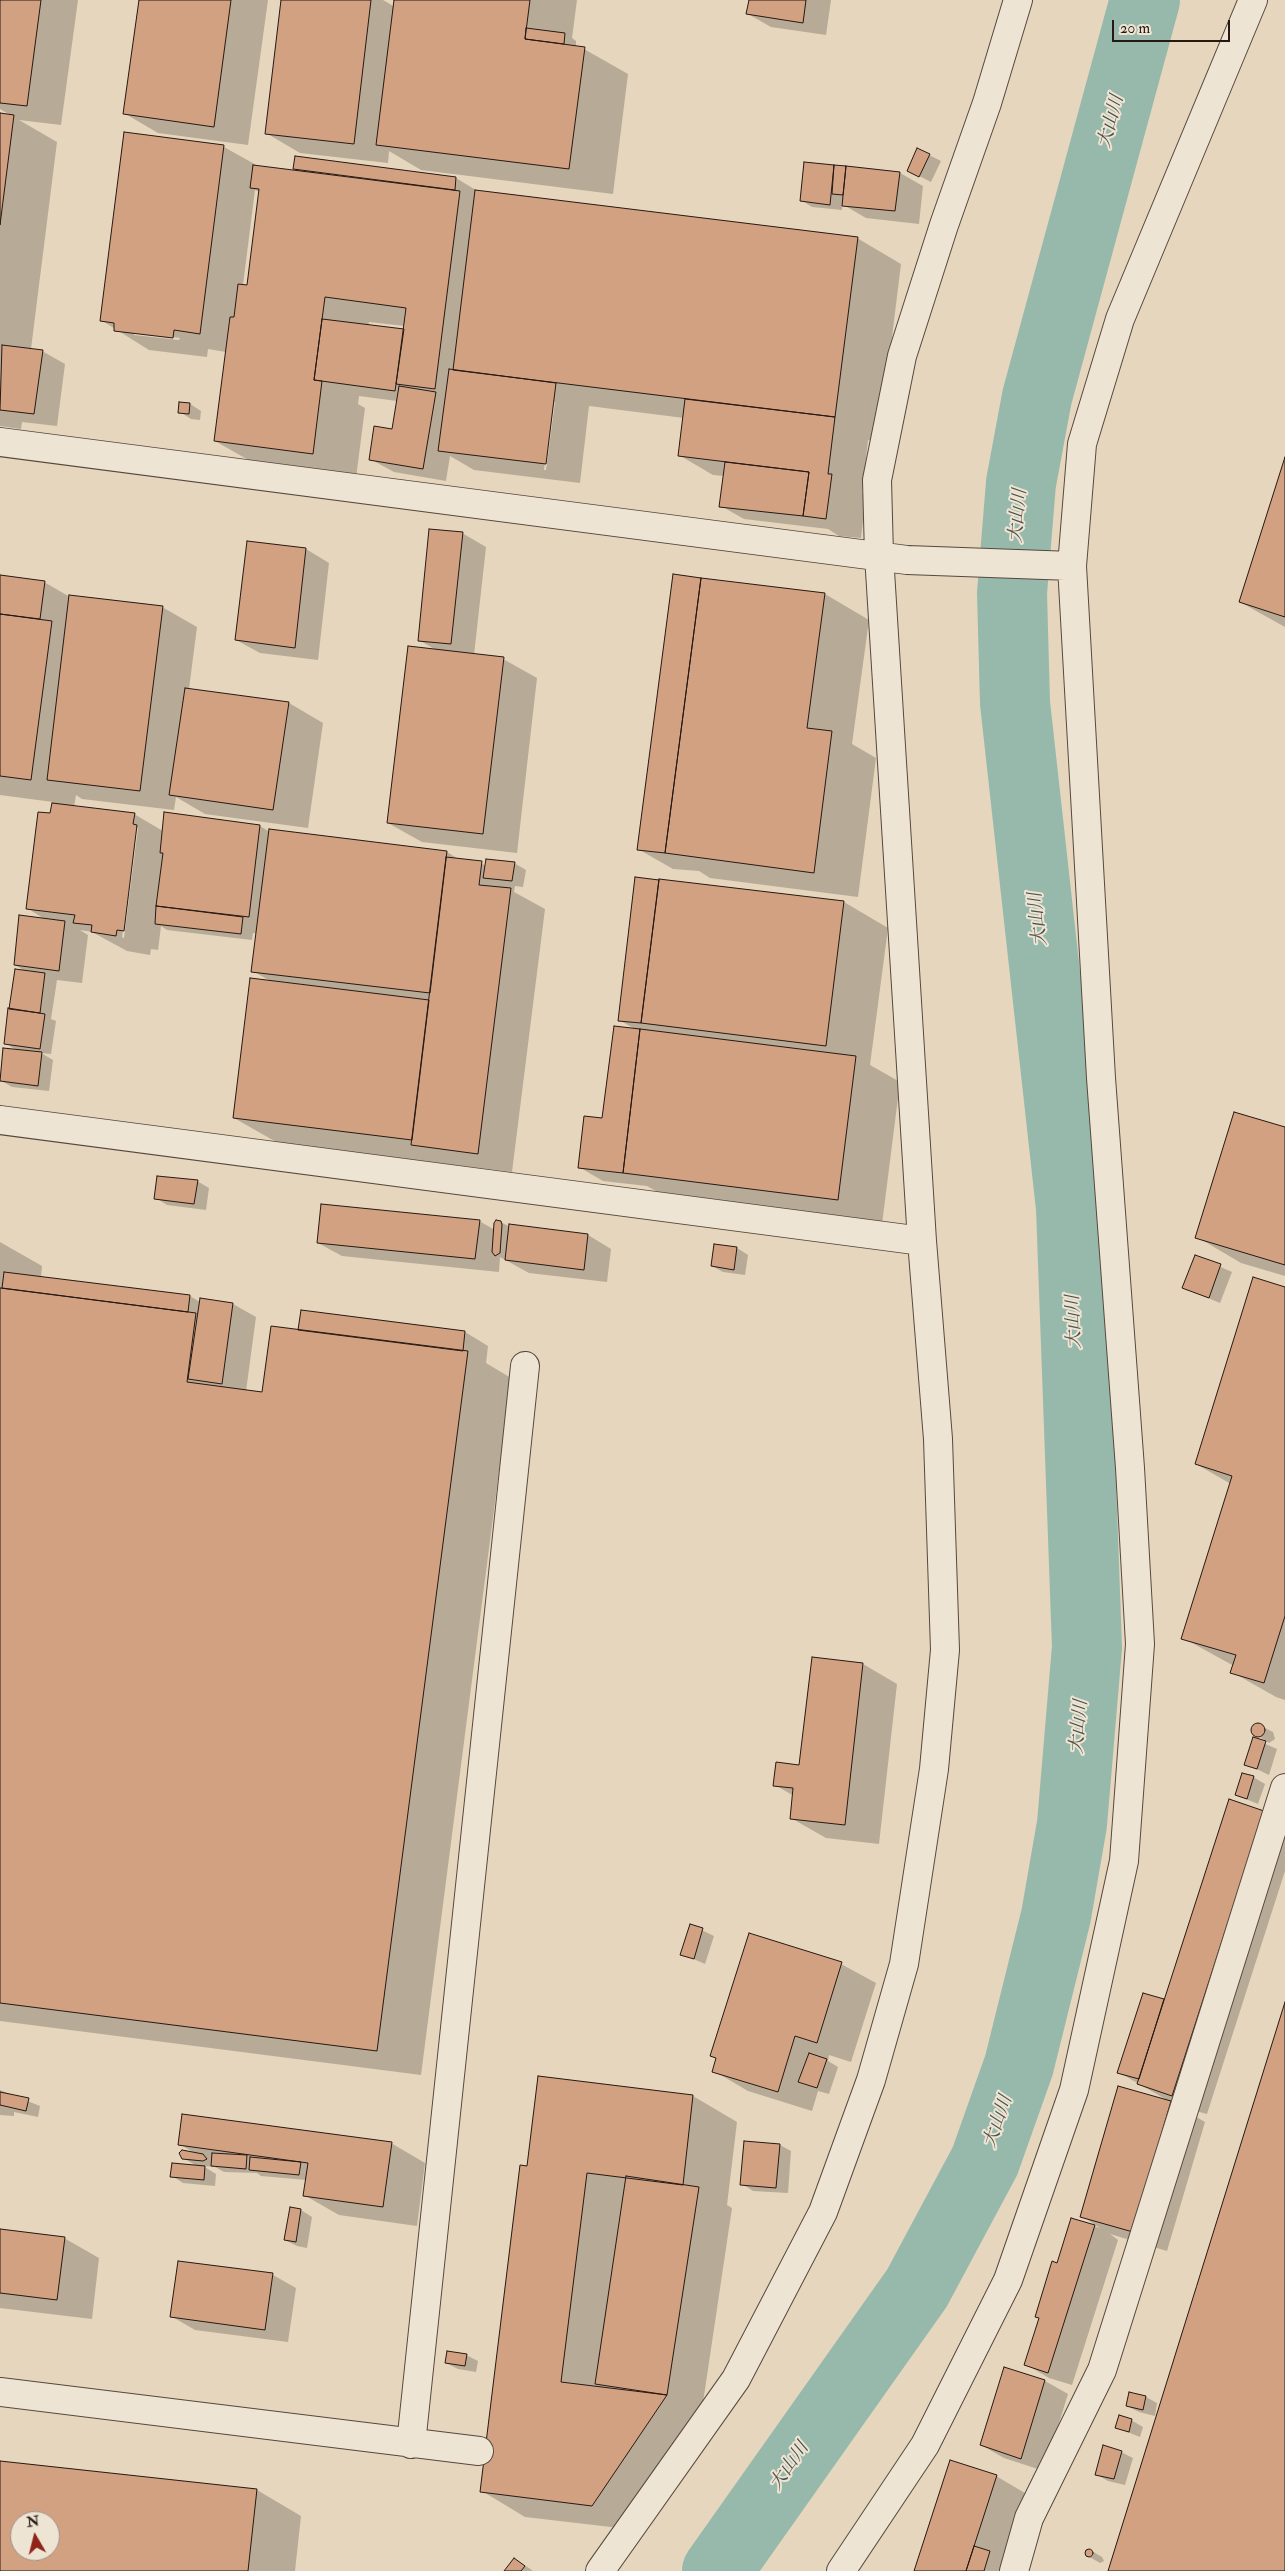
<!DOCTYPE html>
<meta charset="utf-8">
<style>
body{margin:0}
#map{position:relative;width:1285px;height:2571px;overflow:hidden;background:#e5d6bd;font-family:"IM FELL Double Pica",serif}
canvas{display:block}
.north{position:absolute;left:10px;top:2511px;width:50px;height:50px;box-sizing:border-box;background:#eee4d4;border:1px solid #9e9286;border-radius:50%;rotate:352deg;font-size:14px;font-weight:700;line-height:20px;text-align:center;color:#271812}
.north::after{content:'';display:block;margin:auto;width:18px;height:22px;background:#8f2418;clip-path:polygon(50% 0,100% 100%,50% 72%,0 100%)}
.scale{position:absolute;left:1112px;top:20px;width:118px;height:22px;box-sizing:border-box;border:2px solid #271812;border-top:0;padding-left:6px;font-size:15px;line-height:18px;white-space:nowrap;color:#271812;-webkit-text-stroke:4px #eee4d4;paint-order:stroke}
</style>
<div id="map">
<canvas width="1285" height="2571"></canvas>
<div class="north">N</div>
<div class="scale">20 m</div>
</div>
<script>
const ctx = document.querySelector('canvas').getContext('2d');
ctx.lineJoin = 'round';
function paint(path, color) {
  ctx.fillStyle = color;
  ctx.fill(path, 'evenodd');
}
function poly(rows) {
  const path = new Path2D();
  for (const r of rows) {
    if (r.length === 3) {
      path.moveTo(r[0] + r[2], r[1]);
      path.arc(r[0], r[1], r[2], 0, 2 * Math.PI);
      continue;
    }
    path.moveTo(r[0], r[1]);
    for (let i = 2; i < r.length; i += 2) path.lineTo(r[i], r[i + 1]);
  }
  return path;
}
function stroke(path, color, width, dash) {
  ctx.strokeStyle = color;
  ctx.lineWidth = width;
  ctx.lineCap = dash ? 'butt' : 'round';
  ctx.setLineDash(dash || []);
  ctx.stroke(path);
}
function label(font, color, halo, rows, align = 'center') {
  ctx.font = font + ' "IM FELL Double Pica","Noto Serif JP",serif';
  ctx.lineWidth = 4;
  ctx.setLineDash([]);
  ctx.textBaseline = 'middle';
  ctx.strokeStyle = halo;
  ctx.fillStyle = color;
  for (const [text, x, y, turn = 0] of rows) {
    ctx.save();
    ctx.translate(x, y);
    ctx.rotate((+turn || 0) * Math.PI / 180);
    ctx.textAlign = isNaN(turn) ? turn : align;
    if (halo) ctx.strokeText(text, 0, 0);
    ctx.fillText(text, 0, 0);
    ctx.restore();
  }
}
paint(poly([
 [0,0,78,0,61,125,19,120,57,142,31,349,42,351,65,364,57,426,22,422,21,429,0,426,0,115,12,116,0,109],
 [141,0,268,0,248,145,158,133,124,113],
 [282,0,383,0,395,7,396,0,577,0,572,38,576,41,576,47,584,49,628,74,613,194,421,170,389,151,388,163,300,153,266,133],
 [750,0,831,0,826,35,771,27,748,14],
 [125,133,224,147,258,166,299,172,294,169,456,178,479,192,857,238,901,264,879,442,868,440,862,493,866,495,861,538,839,536,828,529,744,519,721,506,724,476,713,475,679,455,684,418,589,406,580,483,474,470,450,456,446,481,394,472,370,459,393,430,397,401,359,396,358,404,365,408,356,478,259,466,215,441,226,352,208,349,207,357,149,350,101,320],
 [318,171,386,180,386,183,318,174],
 [255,190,260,192,248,286,243,285],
 [369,322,405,326,403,330,368,326],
 [134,332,180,338,179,340,134,335],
 [552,402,555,402,546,470,544,470],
 [929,155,941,161,931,182,909,171],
 [805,163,900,173,923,186,919,224,866,218,842,204,842,210,812,207,801,200],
 [190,404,201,411,200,420,191,419,180,412],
 [1285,462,1285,627,1240,602],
 [462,533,486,547,474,655,503,659,537,678,517,853,422,842,388,823,436,650,419,640],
 [248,543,306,549,329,563,318,660,260,653,236,640],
 [0,576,44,582,70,597,162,607,197,627,189,689,289,703,323,723,308,828,205,814,176,797,174,810,82,799,76,795,74,807,134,814,163,831,165,814,260,826,268,831,447,852,460,860,486,865,514,863,526,870,523,887,515,886,514,892,545,909,512,1172,278,1143,234,1118,272,982,253,971,257,933,253,933,252,940,167,930,161,926,158,950,151,949,150,955,127,951,92,932,80,930,88,935,82,983,57,980,51,1019,56,1021,51,1054,41,1053,53,1060,49,1091,12,1087,0,1080,18,1051,5,1043,27,972,15,965,46,920,27,908,53,802,0,795],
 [136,828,138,828,124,938,122,937],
 [825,594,869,620,852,744,876,758,858,897,710,878,699,871,673,869,638,849],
 [658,881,844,902,888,928,870,1065,900,1082,882,1224,668,1198,647,1186,603,1181,579,1167,603,1119,637,1030,619,1020],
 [1285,1129,1285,1276,1241,1263,1197,1237],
 [197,1181,209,1188,206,1210,167,1205,156,1198],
 [479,1221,495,1230,501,1222,510,1227,588,1235,611,1249,607,1282,529,1273,500,1257,499,1272,342,1256,318,1243],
 [0,1242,42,1266,41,1277,190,1296,200,1302,233,1304,256,1317,246,1391,264,1393,300,1331,465,1332,488,1346,486,1363,511,1378,421,2075,0,2021],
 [737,1248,748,1255,745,1275,723,1272,712,1266],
 [1196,1256,1232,1272,1220,1303,1184,1288],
 [1285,1288,1285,1700,1276,1697,1232,1672,1234,1666,1183,1638,1231,1484,1196,1464],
 [863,1664,897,1684,879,1844,826,1838,791,1818,794,1796,775,1785,800,1766],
 [1257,1724,1273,1732,1275,1739,1269,1743,1254,1733,1254,1726],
 [1254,1739,1277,1749,1269,1775,1246,1764],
 [1253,1777,1265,1784,1258,1804,1236,1795],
 [1230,1801,1285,1825,1285,1871,1207,2114,1177,2106,1205,2122,1167,2251,1110,2234,1118,2240,1072,2385,1049,2378,1025,2364,1072,2219,1100,2228,1082,2216,1167,2100,1118,2072,1143,1994,1165,2001],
 [691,1925,714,1936,705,1964,682,1954],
 [841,1964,876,1983,851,2062,829,2055,828,2061,838,2067,829,2094,818,2091,812,2111,748,2091,714,2071],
 [539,2078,693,2096,737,2122,727,2205,732,2208,701,2416,637,2530,525,2517,482,2491,528,2167],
 [0,2090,40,2106,38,2117,14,2112,14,2116,0,2115],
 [391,2143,425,2163,417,2226,339,2215,304,2195,306,2180,261,2176,257,2173,224,2172,215,2167,203,2166,216,2174,215,2186,183,2183,172,2176,197,2166,183,2158,195,2153,179,2144],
 [780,2145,791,2151,788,2193,753,2191,742,2184],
 [301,2210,312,2217,307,2248,297,2246,285,2240],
 [0,2231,64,2238,99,2258,92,2319,0,2308],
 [273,2275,296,2288,288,2342,195,2330,171,2316],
 [466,2355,478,2361,476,2372,458,2369,446,2363],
 [1005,2369,1045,2381,1068,2394,1044,2471,1004,2458,981,2445],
 [1130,2394,1146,2397,1157,2403,1155,2416,1139,2412,1127,2406],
 [1131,2420,1143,2427,1140,2437,1117,2428],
 [1121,2452,1133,2458,1125,2485,1108,2481,1096,2474],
 [0,2462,257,2490,301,2516,295,2571,0,2571],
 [20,2521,50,2521,50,2551,20,2551],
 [996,2476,1030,2496,1006,2571,915,2571],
 [1090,2550,1102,2557,1104,2561,1100,2563,1088,2556,1086,2552],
 [515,2559,526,2566,533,2571,505,2571]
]), '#0003');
stroke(poly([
 [717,2571,917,2288,985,2161,1019,2065,1056,1916,1072,1824,1087,1647,1071,1208,1015,703,1012,593,1021,483,1037,397,1145,0]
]), '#96b9ac', 70);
const building = poly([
 [0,0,41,0,27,106,0,103,0,0],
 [139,0,231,0,214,127,123,114,139,0],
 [281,0,371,0,354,144,265,134,281,0],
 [394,0,530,0,525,39,585,47,569,169,376,145,394,0],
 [749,0,806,0,803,23,746,14,749,0],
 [526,28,565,33,564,44,525,39,526,28],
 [0,113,14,115,0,225,0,113],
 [124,132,224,145,200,334,174,330,173,338,114,331,114,323,100,321,124,132],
 [917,148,930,154,919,177,907,171,917,148],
 [295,156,456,177,455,190,293,169,295,156],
 [804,162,834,165,830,205,800,201,804,162],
 [253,165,460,191,435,389,396,384,406,308,325,297,314,380,322,381,313,454,214,441,230,317,234,317,238,284,247,285,259,189,250,188,253,165],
 [834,165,846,166,843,195,832,194,834,165],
 [846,166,900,172,895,211,842,206,846,166],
 [475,190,858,237,835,417,453,370,475,190],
 [322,319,404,329,395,391,314,380,322,319],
 [2,345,43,350,34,414,0,410,2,345],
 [449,369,556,383,546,464,438,451,449,369],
 [399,386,436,392,423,469,369,460,374,426,392,429,399,386],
 [685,399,835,417,828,474,832,474,826,519,803,516,809,472,678,456,685,399],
 [179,402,190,403,189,414,178,413,179,402],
 [1285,457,1285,617,1239,602,1285,457],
 [725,462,809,472,803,516,719,507,725,462],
 [429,529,463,532,451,644,418,641,429,529],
 [247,541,306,548,295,648,235,640,247,541],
 [673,574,701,578,665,853,637,850,673,574],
 [0,575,45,581,40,619,0,614,0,575],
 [701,578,825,593,807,728,832,731,814,873,665,853,701,578],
 [69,595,163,606,140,791,47,780,69,595],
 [0,614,52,621,31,780,0,776,0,614],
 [408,646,504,657,483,834,387,823,408,646],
 [185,688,289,702,273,810,169,795,185,688],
 [52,803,135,813,133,824,137,825,124,931,117,930,116,936,91,932,92,925,73,923,75,915,26,909,38,812,50,813,52,803],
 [164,812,260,825,249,917,156,906,163,853,160,853,164,812],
 [269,829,447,851,430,993,251,972,269,829],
 [446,857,482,861,479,885,511,888,478,1154,411,1145,446,857],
 [486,859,515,862,512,881,483,878,486,859],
 [635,877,659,880,641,1023,618,1021,635,877],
 [659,879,844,901,826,1046,641,1023,659,879],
 [156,906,243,917,241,934,155,924,156,906],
 [19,915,65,921,59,971,14,965,19,915],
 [15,969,45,973,40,1013,9,1009,15,969],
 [250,978,429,1000,412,1140,233,1118,250,978],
 [8,1008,45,1014,40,1049,4,1044,8,1008],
 [614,1026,640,1029,623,1173,578,1168,584,1116,602,1118,614,1026],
 [640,1029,856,1056,838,1200,623,1173,640,1029],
 [3,1048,42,1052,38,1086,0,1081,3,1048],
 [1234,1112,1285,1127,1285,1265,1195,1238,1234,1112],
 [157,1176,198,1180,194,1204,154,1199,157,1176],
 [321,1204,480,1220,475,1259,317,1243,321,1204],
 [496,1220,501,1221,502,1225,500,1253,495,1256,492,1252,494,1223,496,1220],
 [509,1224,588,1234,584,1270,505,1260,509,1224],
 [714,1244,737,1247,734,1270,711,1266,714,1244],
 [1195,1255,1221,1264,1209,1298,1182,1288,1195,1255],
 [4,1272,190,1295,188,1312,2,1288,4,1272],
 [1253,1277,1285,1287,1285,1616,1264,1683,1230,1673,1236,1655,1181,1639,1232,1476,1195,1464,1253,1277],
 [0,1288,196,1313,187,1382,262,1392,271,1326,468,1351,377,2051,0,2003,0,1288],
 [200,1298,233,1303,222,1384,188,1379,200,1298],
 [301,1310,465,1331,463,1351,298,1330,301,1310],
 [812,1657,863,1663,845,1825,790,1819,793,1788,773,1786,776,1762,799,1765,812,1657],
 [1258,1730,7],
 [1253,1737,1266,1741,1257,1769,1244,1765,1253,1737],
 [1242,1773,1254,1776,1247,1799,1235,1795,1242,1773],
 [1229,1799,1264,1811,1172,2096,1137,2084,1229,1799],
 [690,1924,703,1928,694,1959,680,1955,690,1924],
 [749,1933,842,1962,817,2043,795,2036,778,2092,712,2072,716,2058,710,2056,749,1933],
 [1143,1993,1164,1999,1139,2079,1117,2073,1143,1993],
 [1285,2002,1285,2571,1108,2571,1285,2002],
 [809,2053,827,2059,817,2088,798,2082,809,2053],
 [538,2076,693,2095,683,2185,587,2173,561,2382,667,2395,592,2506,480,2492,520,2165,527,2166,538,2076],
 [1118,2086,1171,2101,1133,2232,1080,2217,1118,2086],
 [0,2092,29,2098,26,2111,0,2105,0,2092],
 [182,2114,392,2142,383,2207,303,2196,308,2163,178,2145,182,2114],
 [744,2141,780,2144,776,2188,740,2185,744,2141],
 [182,2150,203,2154,207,2159,203,2161,182,2159,179,2153,182,2150],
 [212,2153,247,2155,246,2169,211,2166,212,2153],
 [250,2157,301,2162,299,2175,249,2170,250,2157],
 [172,2163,205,2166,204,2180,170,2177,172,2163],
 [626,2176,699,2187,667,2395,595,2384,626,2176],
 [290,2207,301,2209,296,2242,284,2240,290,2207],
 [1071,2218,1095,2225,1048,2373,1024,2365,1039,2318,1035,2317,1052,2261,1057,2263,1071,2218],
 [0,2229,65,2237,57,2300,0,2293,0,2229],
 [178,2261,273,2273,265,2330,170,2317,178,2261],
 [447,2351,467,2354,465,2366,445,2363,447,2351],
 [1004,2367,1045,2380,1021,2459,980,2445,1004,2367],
 [1129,2392,1146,2396,1143,2410,1126,2406,1129,2392],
 [1119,2415,1132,2419,1129,2432,1115,2428,1119,2415],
 [1103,2445,1122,2451,1114,2479,1095,2475,1103,2445],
 [950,2460,997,2475,966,2571,914,2571,950,2460],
 [0,2461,257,2489,248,2571,0,2571,0,2461],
 [20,2521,50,2521,50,2551,20,2551,20,2521],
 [974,2546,990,2551,984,2571,966,2571,974,2546],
 [1089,2553,4],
 [514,2558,525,2566,521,2571,504,2571,514,2558]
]);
paint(building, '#d1a182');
stroke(building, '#271812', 1);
const minor = poly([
 [0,442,907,560,1072,566],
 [0,1120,922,1241],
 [0,2392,479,2451],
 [411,2444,525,1366],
 [600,2571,736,2379,823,2212,871,2080,904,1964,934,1769,945,1650,938,1439,922,1241,879,555,877,480,902,356,944,225,987,103,1018,0],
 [841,2571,925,2445,1008,2280,1074,2090,1124,1861,1140,1644,1130,1468,1101,1078,1072,566,1082,444,1120,319,1253,0],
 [1014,2571,1029,2518,1102,2370,1285,1788]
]);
stroke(minor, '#56483d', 30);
stroke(minor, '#eee4d4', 28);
label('italic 18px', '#4e5048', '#eee4d4', [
 ["大山川",1112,122,-75],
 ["大山川",1019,516,-85],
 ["大山川",1039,919,-96],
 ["大山川",1075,1322,-92],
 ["大山川",1080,1727,-85],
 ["大山川",999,2122,-71],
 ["大山川",790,2467,-55]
]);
</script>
